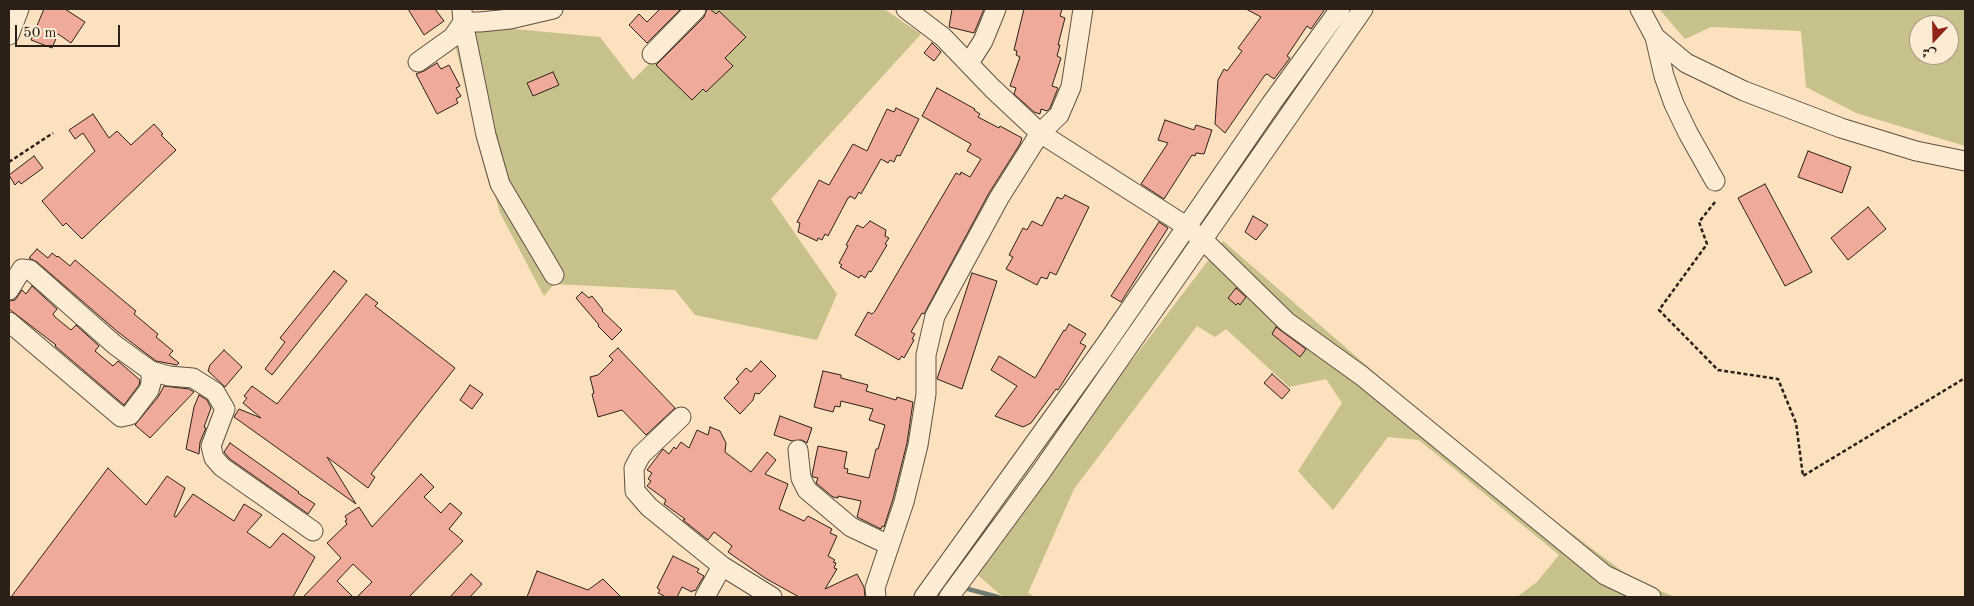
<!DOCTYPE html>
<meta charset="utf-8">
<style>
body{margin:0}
#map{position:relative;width:1974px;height:606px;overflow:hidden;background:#fbe1bd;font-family:"Old Standard TT",Amiri,serif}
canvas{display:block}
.frame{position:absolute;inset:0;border:10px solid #2b2018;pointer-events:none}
.north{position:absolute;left:1909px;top:15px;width:50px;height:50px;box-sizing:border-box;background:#fcecd4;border:1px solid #a89a89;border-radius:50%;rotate:201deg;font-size:14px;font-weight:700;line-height:20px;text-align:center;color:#2b2018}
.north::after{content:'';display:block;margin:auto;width:18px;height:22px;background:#8f2418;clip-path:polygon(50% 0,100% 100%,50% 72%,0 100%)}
.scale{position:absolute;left:15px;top:25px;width:105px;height:22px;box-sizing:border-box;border:2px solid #2b2018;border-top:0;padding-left:6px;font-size:15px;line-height:18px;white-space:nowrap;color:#2b2018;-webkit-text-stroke:4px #fcecd4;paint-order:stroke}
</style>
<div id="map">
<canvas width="1974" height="606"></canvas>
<div class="frame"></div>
<div class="north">ش</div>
<div class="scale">50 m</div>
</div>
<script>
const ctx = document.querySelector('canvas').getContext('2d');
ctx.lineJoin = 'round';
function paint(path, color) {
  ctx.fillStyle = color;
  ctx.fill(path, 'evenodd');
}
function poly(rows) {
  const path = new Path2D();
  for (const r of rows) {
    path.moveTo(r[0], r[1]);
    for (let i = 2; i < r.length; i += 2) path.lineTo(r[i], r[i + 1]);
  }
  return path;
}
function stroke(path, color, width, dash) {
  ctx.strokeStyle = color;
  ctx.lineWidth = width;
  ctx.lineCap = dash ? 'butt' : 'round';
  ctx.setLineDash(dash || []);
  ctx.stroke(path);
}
paint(poly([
 [704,9,884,9,921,34,771,199,837,294,817,340,695,315,675,290,554,284,544,296,500,213,472,116,450,23,600,37,633,80],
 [1659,9,1965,9,1965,146,1856,113,1806,87,1801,31,1711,27,1685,39],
 [1919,25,1949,25,1949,55,1919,55],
 [1223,241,1488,471,1634,580,1675,597,1517,597,1537,582,1559,555,1419,440,1388,437,1333,510,1298,471,1342,403,1326,379,1289,387,1226,329,1215,337,1197,326,1074,489,1028,593,1036,597,1003,597,972,570]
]), '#c7c18c');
stroke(poly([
 [968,589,998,597]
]), '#717e75', 4.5);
const building = poly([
 [44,9,65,9,85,22,71,43,58,34,52,48,31,40,44,9],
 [408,9,435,9,444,21,424,35,408,9],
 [660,9,681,9,647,43,629,25,639,14,647,22,660,9],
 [707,9,710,9,716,14,719,11,746,37,725,58,733,66,706,92,703,89,692,100,656,65,704,17,707,9],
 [952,9,984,9,974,33,949,27,952,9],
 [1024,9,1062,9,1060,16,1065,18,1058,45,1060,45,1057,56,1061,58,1052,86,1058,88,1050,108,1047,111,1041,109,1040,114,1034,112,1014,94,1016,88,1010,86,1020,57,1016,55,1017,51,1014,50,1024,9],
 [1246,9,1325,9,1311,29,1307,26,1287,56,1290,58,1274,79,1267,74,1265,75,1225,133,1215,124,1218,80,1224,69,1227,71,1242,51,1238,48,1261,17,1246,9],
 [932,43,941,52,934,61,924,53,932,43],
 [437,63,441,69,449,65,460,86,456,88,461,96,456,99,458,103,437,114,416,74,424,71,437,63],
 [553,72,559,85,533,96,527,83,553,72],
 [937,88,975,109,974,110,980,114,978,117,999,128,1000,126,1022,138,1020,144,989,193,924,314,922,313,911,332,915,334,912,339,914,340,904,358,902,356,899,360,855,335,868,312,872,314,875,311,956,173,960,175,961,172,970,177,981,159,967,151,971,144,922,116,937,88],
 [896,108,919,119,900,156,897,155,894,162,890,160,888,163,881,159,861,194,859,192,855,199,850,196,849,198,848,198,828,236,825,234,822,240,818,238,817,241,798,232,800,223,797,222,819,180,829,185,853,144,867,151,887,109,894,112,896,108],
 [93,114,109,138,117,131,131,145,154,124,163,134,161,135,176,150,82,239,66,223,63,226,42,201,95,151,83,133,75,139,69,130,93,114],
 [1165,120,1194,130,1196,125,1212,130,1204,154,1196,153,1195,156,1192,155,1164,199,1141,184,1168,143,1158,140,1165,120],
 [1808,151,1851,167,1842,193,1798,177,1808,151],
 [34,156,43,168,21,184,19,181,15,185,9,175,34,156],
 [1765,184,1812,272,1785,286,1738,198,1765,184],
 [1065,195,1089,207,1056,275,1050,272,1047,279,1041,277,1037,285,1006,269,1013,257,1009,255,1023,228,1027,230,1032,221,1042,226,1057,197,1062,199,1065,195],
 [1868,207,1886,229,1848,260,1831,238,1868,207],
 [1253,216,1268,225,1256,240,1245,232,1253,216],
 [870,221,886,230,885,236,889,238,885,244,887,245,871,272,869,271,865,278,861,275,859,278,840,267,842,265,839,263,848,246,846,245,857,225,863,228,870,221],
 [1159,222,1168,228,1121,302,1111,296,1159,222],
 [37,249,48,258,52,253,57,257,58,256,70,266,75,260,125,302,136,311,134,314,158,334,156,337,173,351,169,355,179,363,177,365,156,361,118,332,37,262,29,258,37,249],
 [334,271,347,281,272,375,265,369,285,342,280,338,334,271],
 [972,273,997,281,962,389,937,379,972,273],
 [32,286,57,309,53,314,55,317,71,330,76,325,99,346,95,351,113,366,118,361,140,380,139,385,124,405,55,346,56,345,9,309,9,301,15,300,22,290,26,294,32,286],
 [1236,288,1246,297,1240,305,1238,303,1236,305,1228,298,1236,288],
 [582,292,589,298,592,296,603,310,602,311,622,330,612,340,598,326,599,325,576,298,582,292],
 [366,294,378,303,375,306,455,368,371,474,375,477,368,488,327,457,356,504,234,417,239,409,261,418,243,403,247,398,244,396,252,386,277,404,366,294],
 [1069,324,1086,334,1080,343,1086,346,1058,390,1056,389,1031,423,1023,427,995,416,1017,386,991,370,999,356,1035,378,1064,330,1065,331,1069,324],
 [1276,327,1306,349,1300,357,1272,334,1276,327],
 [618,348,675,408,646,435,622,410,598,417,592,394,594,393,590,377,598,375,613,360,609,356,618,348],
 [224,350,242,367,225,387,208,371,210,365,224,350],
 [761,361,776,376,759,394,755,393,753,400,740,414,724,398,739,382,736,379,746,368,751,372,761,361],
 [823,371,841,375,841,378,868,385,866,391,896,400,897,397,913,402,907,443,893,499,884,527,882,526,881,529,857,517,861,501,838,496,838,498,833,497,816,483,818,478,813,477,812,475,818,446,847,452,844,468,848,469,847,473,869,478,876,449,878,449,885,425,869,420,873,409,841,401,840,407,835,406,833,412,814,407,823,371],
 [1272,374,1290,390,1282,399,1264,383,1272,374],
 [470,385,483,394,472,409,460,400,470,385],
 [164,386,189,389,194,392,150,438,135,425,158,397,164,386],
 [199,395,207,400,211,408,204,427,206,428,200,442,199,454,186,449,194,407,199,395],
 [780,416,812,428,807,443,802,440,792,441,774,435,780,416],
 [710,427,720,431,726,443,725,452,751,472,767,452,776,460,765,474,788,484,779,509,804,521,808,516,832,529,830,533,837,536,828,556,835,560,833,562,836,563,834,568,837,569,825,589,857,574,864,587,865,597,799,597,765,578,728,552,732,546,714,532,708,540,683,520,685,519,664,504,666,500,647,486,651,481,648,479,652,473,647,470,663,449,669,454,674,447,676,449,681,442,689,448,697,430,708,435,710,427],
 [230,443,299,492,298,493,315,504,308,514,230,459,224,452,230,443],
 [108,468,146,505,167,476,185,488,174,516,176,517,193,494,234,521,244,504,262,515,247,532,270,548,283,533,315,557,293,597,11,597,108,468],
 [421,474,434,487,424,497,441,513,450,503,462,513,449,529,463,541,409,597,357,597,372,582,353,564,337,581,353,597,303,597,341,558,327,543,347,524,345,521,347,520,345,516,359,507,372,527,421,474],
 [673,556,699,569,697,572,704,576,695,591,693,590,692,592,682,587,677,597,666,597,658,593,660,590,657,588,673,556],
 [537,571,588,590,603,579,621,597,527,597,537,571],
 [471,574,482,584,470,597,450,597,471,574]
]);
paint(building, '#efaa9a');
stroke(building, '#2b2018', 1);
const minor = poly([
 [906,9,943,37,992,88,1040,133,1186,226,1202,239,1287,322,1362,376,1605,575,1651,597],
 [1640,9,1655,37,1664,76,1674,104,1688,133,1715,181],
 [462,10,463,22,480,22,510,19,553,9],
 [463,22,486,135,500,184,554,275],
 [9,35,19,9],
 [1655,37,1686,63,1744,91,1841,128,1916,151,1965,161],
 [652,54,696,9],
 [418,62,453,37,463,22],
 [969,63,983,41,996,9],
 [9,290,22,269,30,270,115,345,151,371,151,383,149,390,130,415,121,417,9,322],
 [151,371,169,376,193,378,215,392,225,409,211,446,214,458,222,467,313,531],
 [681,417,641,455,634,468,635,491,649,507,722,566,772,597],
 [798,450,801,478,807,490,851,527,889,545],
 [705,597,722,566],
 [876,597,875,588,904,502,918,445,926,394,926,355,935,316,999,198,1040,133,1059,115,1071,87,1083,9],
 [924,597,1106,344,1271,104,1340,9],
 [949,597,1041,472,1363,9]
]);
stroke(minor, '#5f5041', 21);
stroke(poly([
 [9,162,53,133],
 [1715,202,1699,222,1707,244,1659,310,1718,370,1778,379,1796,423,1803,476,1965,378]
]), '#2b2018', 2.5, [4, 2.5]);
stroke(minor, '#fcecd4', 19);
</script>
